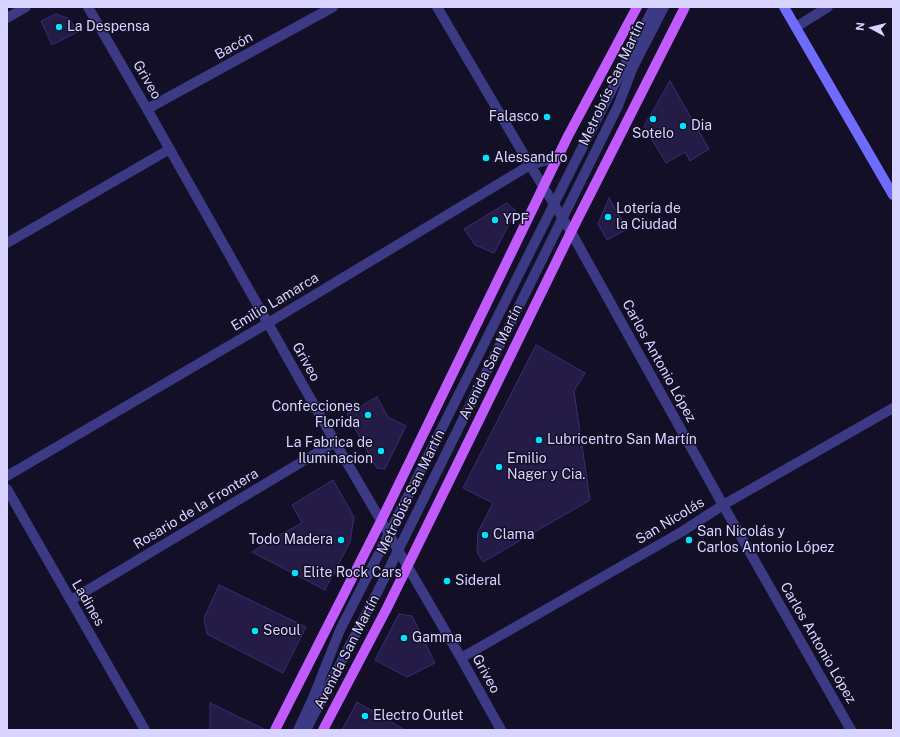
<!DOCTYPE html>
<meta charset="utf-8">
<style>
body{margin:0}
#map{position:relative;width:900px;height:737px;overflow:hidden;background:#130f26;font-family:"Public Sans",sans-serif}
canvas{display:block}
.frame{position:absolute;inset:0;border:8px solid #d9d4ff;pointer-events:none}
.north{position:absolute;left:852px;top:8px;width:40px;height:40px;-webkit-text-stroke:3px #130f26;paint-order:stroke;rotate:277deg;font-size:11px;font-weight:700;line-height:16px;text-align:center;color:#d9d4ff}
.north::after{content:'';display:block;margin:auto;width:14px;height:18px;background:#d9d4ff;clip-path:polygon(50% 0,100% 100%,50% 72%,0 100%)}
</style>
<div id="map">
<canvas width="900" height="737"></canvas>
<div class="frame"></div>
<div class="north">N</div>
</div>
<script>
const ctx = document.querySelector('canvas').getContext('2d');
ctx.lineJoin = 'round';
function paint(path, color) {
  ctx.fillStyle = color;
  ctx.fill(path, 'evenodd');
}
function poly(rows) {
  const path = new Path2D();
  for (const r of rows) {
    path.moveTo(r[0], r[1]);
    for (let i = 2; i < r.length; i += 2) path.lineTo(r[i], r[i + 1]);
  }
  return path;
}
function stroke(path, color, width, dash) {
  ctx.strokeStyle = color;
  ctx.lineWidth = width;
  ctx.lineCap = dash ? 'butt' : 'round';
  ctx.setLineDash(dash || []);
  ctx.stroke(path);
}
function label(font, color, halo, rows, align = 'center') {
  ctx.font = font + ' "Public Sans",sans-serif';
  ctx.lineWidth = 3;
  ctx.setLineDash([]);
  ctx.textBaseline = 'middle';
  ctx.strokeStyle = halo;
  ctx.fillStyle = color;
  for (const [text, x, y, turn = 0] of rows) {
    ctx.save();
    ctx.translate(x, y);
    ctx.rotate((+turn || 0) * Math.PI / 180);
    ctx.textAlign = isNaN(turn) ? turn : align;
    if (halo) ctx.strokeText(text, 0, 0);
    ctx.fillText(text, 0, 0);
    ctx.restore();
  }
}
const building = poly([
 [56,14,70,19,77,32,52,45,41,21,56,14],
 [670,81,709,149,690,161,685,152,666,163,644,126,670,81],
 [609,198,627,229,607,240,598,224,609,198],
 [507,203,516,211,494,253,475,245,464,229,507,203],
 [536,345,585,373,574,391,590,500,483,562,477,552,478,532,493,503,463,488,536,345],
 [377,397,388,417,406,426,385,469,377,468,347,414,377,397],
 [333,480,354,517,350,542,325,590,252,552,276,537,302,523,292,505,333,480],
 [219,585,306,627,283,673,207,634,204,618,219,585],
 [399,614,412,616,435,663,407,677,375,660,399,614],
 [357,702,405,730,342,730,357,702],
 [210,703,266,730,210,730,210,703]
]);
paint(building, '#241b47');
stroke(building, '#3b2d73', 1);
stroke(poly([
 [298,730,313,698,340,630,413,486,577,158,654,7],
 [306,730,378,591,618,106,633,67,664,7]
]), '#3d3a85', 10);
stroke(poly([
 [88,7,147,109,335,442,461,658,501,730],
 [437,7,530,165,571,232,723,505,851,730],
 [7,18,26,7],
 [796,27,828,7],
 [147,109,333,7],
 [7,243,170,149],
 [7,476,268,323,530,165,558,157],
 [7,489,145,730],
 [71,600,335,442],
 [461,658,683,531,723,505,893,408]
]), '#3d3a85', 10);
stroke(poly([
 [784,7,893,195]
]), '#6f6bff', 10);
stroke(poly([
 [275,730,381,521,568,136,637,7],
 [323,730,387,608,571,232,685,7]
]), '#c25bff', 10);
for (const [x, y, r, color] of [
 [59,27,4,"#00e5ff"],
 [547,117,4,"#00e5ff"],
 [653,119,4,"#00e5ff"],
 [683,126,4,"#00e5ff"],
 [486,158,4,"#00e5ff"],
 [608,217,4,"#00e5ff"],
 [495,220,4,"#00e5ff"],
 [368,415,4,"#00e5ff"],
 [539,440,4,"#00e5ff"],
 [381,451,4,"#00e5ff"],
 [499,467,4,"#00e5ff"],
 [485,535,4,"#00e5ff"],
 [341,540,4,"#00e5ff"],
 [689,540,4,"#00e5ff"],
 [295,573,4,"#00e5ff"],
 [447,581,4,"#00e5ff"],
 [255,631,4,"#00e5ff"],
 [404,638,4,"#00e5ff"],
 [365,716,4,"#00e5ff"]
]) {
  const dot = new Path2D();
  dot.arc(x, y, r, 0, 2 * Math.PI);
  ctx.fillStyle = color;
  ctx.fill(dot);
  stroke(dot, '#130f26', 1.5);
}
label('14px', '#d9d4ff', '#130f26', [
 ["La Despensa",67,27],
 ["Falasco",539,117,"right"],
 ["Dia",691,126],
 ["Sotelo",653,134,"center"],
 ["Alessandro",494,158],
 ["Lotería de",616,209],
 ["la Ciudad",616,225],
 ["YPF",503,220],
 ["Confecciones",360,407,"right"],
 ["Florida",360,423,"right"],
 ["Lubricentro San Martín",547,440],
 ["La Fabrica de",373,443,"right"],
 ["Iluminacion",373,459,"right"],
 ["Emilio",507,459],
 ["Nager y Cia.",507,475],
 ["San Nicolás y",697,532],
 ["Carlos Antonio López",697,548],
 ["Clama",493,535],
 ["Todo Madera",333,540,"right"],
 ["Elite Rock Cars",303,573],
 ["Sideral",455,581],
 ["Seoul",263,631],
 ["Gamma",412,638],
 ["Electro Outlet",373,716]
], 'left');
label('14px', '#d9d4ff', '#130f26', [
 ["Bacón",234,46,-29],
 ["Griveo",147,80,60],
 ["Metrobús San Martín",612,83,-65],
 ["Emilio Lamarca",275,302,-31],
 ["Carlos Antonio López",659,361,61],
 ["Griveo",306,362,61],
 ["Avenida San Martín",491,362,-64],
 ["Metrobús San Martín",411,492,-64],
 ["Rosario de la Frontera",196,509,-31],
 ["San Nicolás",670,521,-31],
 ["Ladines",88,603,60],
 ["Carlos Antonio López",818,643,60],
 ["Avenida San Martín",347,652,-63],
 ["Griveo",486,674,61]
]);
</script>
